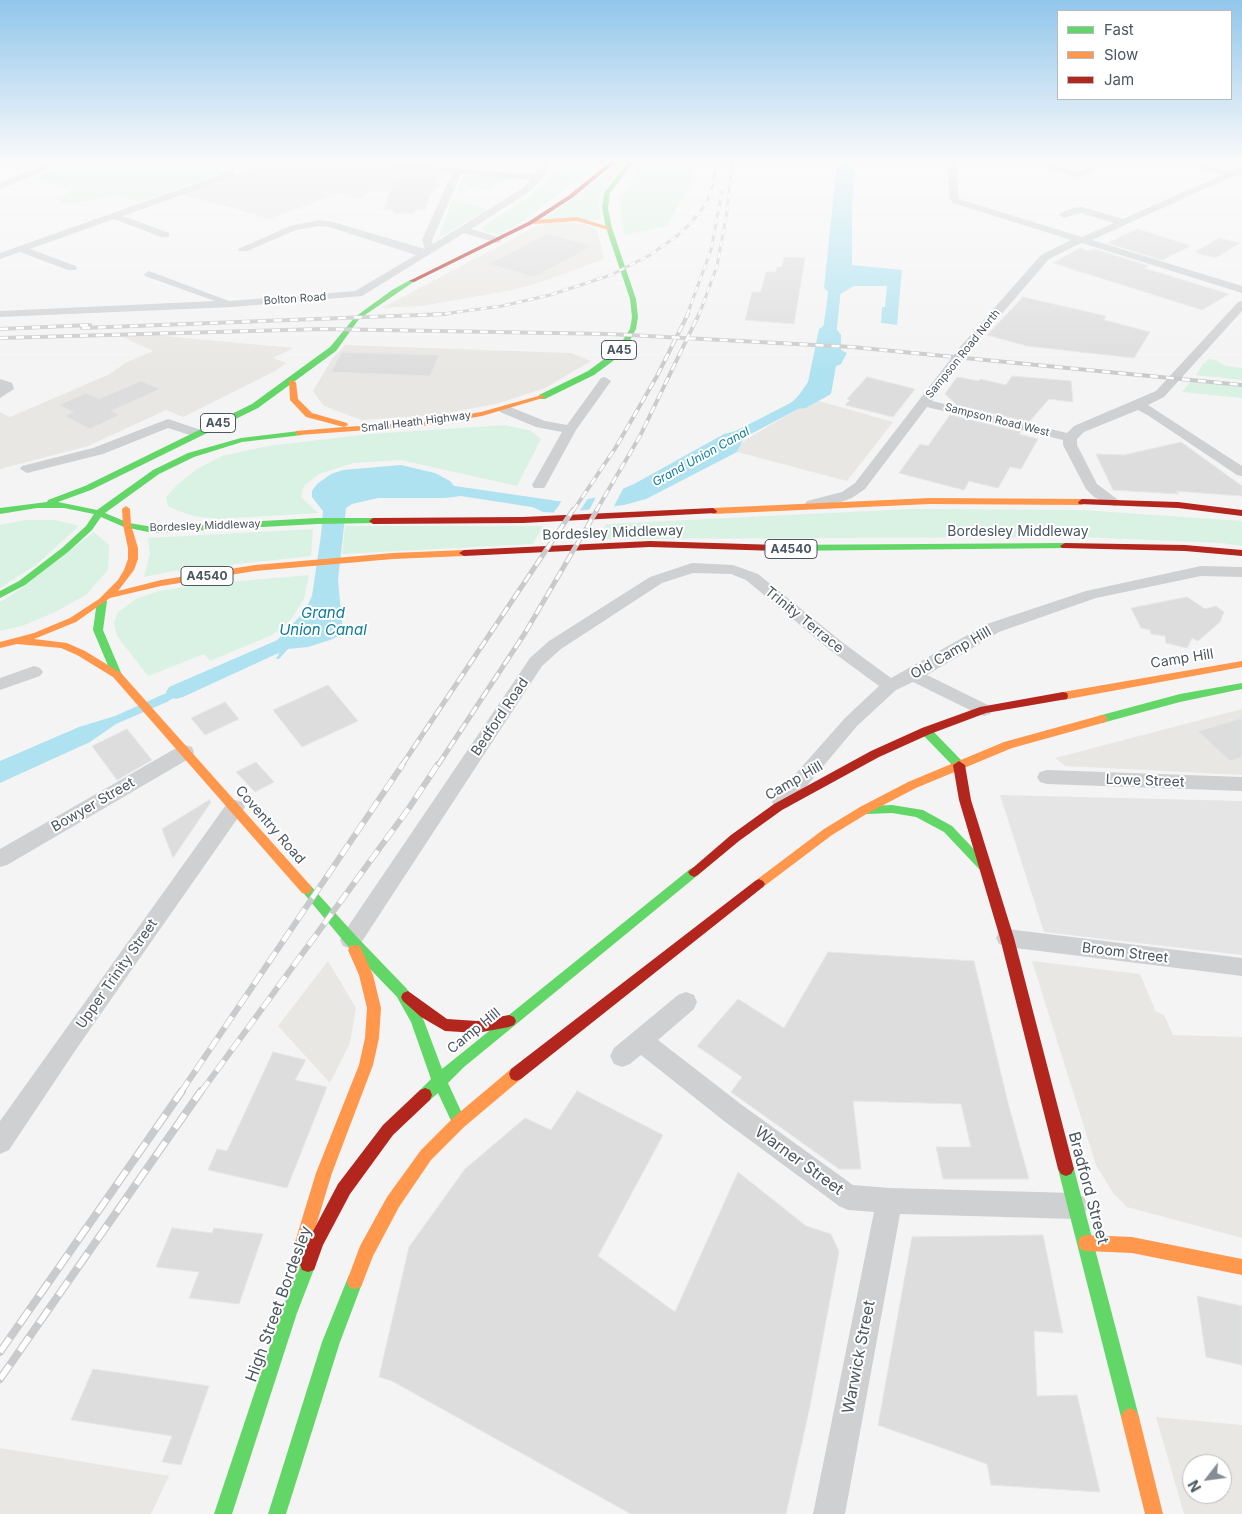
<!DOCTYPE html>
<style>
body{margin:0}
#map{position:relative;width:1242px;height:1514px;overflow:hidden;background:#f4f4f4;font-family:Inter,sans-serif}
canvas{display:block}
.legend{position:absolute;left:1057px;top:10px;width:175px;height:90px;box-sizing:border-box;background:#fff;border:1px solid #b7bbc0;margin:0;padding:6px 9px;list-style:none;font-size:15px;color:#4a5661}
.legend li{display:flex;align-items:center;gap:10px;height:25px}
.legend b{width:25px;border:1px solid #b7bbc0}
.north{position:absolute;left:1182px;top:1454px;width:50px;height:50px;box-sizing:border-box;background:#fff;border:1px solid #b7bbc0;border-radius:50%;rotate:240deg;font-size:14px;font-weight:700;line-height:20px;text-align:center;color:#4a5661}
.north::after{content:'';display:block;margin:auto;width:18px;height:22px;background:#868d94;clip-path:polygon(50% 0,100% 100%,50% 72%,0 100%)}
</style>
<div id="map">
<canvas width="1242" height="1514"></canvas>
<ul class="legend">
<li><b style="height:6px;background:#63d668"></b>Fast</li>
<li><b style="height:6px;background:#ff974d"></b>Slow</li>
<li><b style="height:6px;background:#b3261e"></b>Jam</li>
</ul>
<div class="north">N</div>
</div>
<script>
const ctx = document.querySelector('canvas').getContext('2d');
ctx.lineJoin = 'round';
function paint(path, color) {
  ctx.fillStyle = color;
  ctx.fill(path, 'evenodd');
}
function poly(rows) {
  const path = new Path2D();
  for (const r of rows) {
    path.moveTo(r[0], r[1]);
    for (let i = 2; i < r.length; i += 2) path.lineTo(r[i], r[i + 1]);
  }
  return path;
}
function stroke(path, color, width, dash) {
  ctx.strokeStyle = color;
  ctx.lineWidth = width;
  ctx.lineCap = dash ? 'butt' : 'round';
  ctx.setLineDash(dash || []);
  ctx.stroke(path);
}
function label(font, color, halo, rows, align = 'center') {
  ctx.font = font + ' Inter,sans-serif';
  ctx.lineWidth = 4;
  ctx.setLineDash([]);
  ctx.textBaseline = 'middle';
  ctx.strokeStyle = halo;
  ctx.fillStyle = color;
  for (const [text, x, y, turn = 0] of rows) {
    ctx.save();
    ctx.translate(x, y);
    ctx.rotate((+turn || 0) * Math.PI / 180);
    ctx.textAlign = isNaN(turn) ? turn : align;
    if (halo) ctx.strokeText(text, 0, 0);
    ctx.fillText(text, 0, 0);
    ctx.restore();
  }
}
paint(poly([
 [564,222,585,224,597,230,604,259,538,283,513,290,422,306,382,308,533,228,550,223],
 [120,336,164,336,294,348,273,358,286,363,275,371,183,417,166,410,88,446,0,469,0,412,10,417,110,374,125,363,153,351],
 [345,345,571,353,591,361,545,388,496,404,435,415,361,420,324,406,313,391,332,359],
 [819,401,893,422,847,481,737,452,741,444,747,439,801,407,806,408],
 [1242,709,1242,775,1065,766,1055,758],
 [328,961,356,1008,350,1043,330,1083,278,1026],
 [1032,961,1140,974,1156,1012,1164,1015,1173,1035,1242,1037,1242,1238,1127,1207,1113,1193,1096,1165],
 [1156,1417,1242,1425,1242,1514,1184,1514],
 [1192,1464,1222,1464,1222,1494,1192,1494],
 [0,1448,169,1476,151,1514,0,1514]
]), '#e8e7e3');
paint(poly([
 [272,162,351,162,349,164,445,173,435,193,370,191,360,199,340,193,269,219,230,207,180,195],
 [1000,795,1242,801,1242,955,1044,932]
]), '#e6e5e6');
paint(poly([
 [70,162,254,162,140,202,117,195,67,205,55,199,68,193,70,190,32,178],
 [556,162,602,162,520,223,500,234,485,232,481,228,529,196,545,183,551,176],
 [618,162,624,162,599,198,600,220,546,218,599,179],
 [645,162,693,162,693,181,667,226,624,235,619,197],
 [464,174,511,178,486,191,474,188,456,195],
 [453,199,488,209,442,236,439,235],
 [1209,359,1216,360,1226,366,1242,368,1242,380,1196,375,1203,364],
 [1191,381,1242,387,1242,398,1182,392],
 [505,425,531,431,541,439,517,486,401,460,353,463,319,474,304,486,301,497,318,513,218,519,193,516,179,511,168,506,166,497,177,485,197,469,222,456,268,446,370,434],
 [910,509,1082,510,1242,521,1242,546,1222,543,1080,537,599,539,606,524],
 [25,520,55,520,79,526,36,565,0,588,0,525],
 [345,526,543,526,533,544,342,554],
 [313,529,311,556,173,571,144,577,150,554,148,538],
 [94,532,109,545,108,570,86,595,55,612,22,626,0,631,0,602,16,592],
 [309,575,304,599,288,624,272,635,210,661,204,654,148,676,117,636,114,623,118,612,136,599,159,591,197,585]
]), '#d9f2e3');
paint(poly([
 [837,162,855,162,852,207,852,265,902,270,897,325,881,323,882,307,885,307,887,286,854,286,837,296,837,299,832,299,832,295,824,288],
 [830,318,835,318,835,327,841,335,841,350,847,353,841,364,836,366,831,394,806,408,784,410,799,395,808,382,819,329,829,322],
 [752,427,746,434,737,452,646,499,624,505,562,513,543,512,522,502,542,500,573,502,608,495,634,484,724,434],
 [401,465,435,473,450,481,459,492,469,495,445,498,378,498,352,504,346,508,338,580,343,633,333,639,308,647,288,649,279,659,276,659,281,650,264,654,305,611,312,596,321,535,323,511,312,497,312,491,317,484,331,474,343,470],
 [203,680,167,702,116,724,90,742,0,783,0,761,79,727,115,716,164,694]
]), '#aee2f0');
paint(poly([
 [625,485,612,510,587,514,597,495],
 [589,497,577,515,552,515,563,499]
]), '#f4f4f4');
paint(poly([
 [837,267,843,271,835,345,828,349,821,345,831,271,837,267],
 [810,393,815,394,817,397,815,400,732,444,722,444,719,441,722,438,810,393],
 [441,484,551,500,557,502,559,505,557,508,551,510,435,492,433,489,435,486,441,484],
 [289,635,296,637,299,641,296,645,183,697,176,699,169,697,166,692,169,687,289,635]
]), '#aee2f0');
const building = poly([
 [397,174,437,174,425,210,415,210,414,213,393,213,394,210,383,210,397,174],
 [1138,229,1191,246,1162,260,1107,243,1138,229],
 [548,234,592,246,534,277,489,264,548,234],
 [1219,238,1240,243,1215,258,1195,252,1219,238],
 [1080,248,1089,251,1094,249,1149,266,1144,268,1229,294,1202,310,1053,263,1080,248],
 [784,257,805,258,794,324,745,320,752,292,761,292,766,272,776,272,777,267,782,267,784,257],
 [1023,297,1106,316,1104,320,1150,332,1134,358,1027,346,987,335,1023,297],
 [342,352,439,355,430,376,331,372,342,352],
 [1012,376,1071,381,1073,402,1049,399,1029,422,957,405,945,394,957,377,979,381,980,379,1006,385,1012,376],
 [867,377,915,389,893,417,845,405,850,400,847,399,867,377],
 [141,381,160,389,111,411,119,415,90,429,65,416,73,412,59,405,86,393,99,399,141,381],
 [950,415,1021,432,1019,434,1038,439,1021,469,1010,467,998,488,969,481,964,490,899,473,920,444,928,446,950,415],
 [1181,442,1242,486,1242,496,1176,491,1179,494,1113,490,1096,454,1124,455,1181,442],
 [1187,597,1205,609,1216,606,1224,612,1220,622,1198,641,1192,638,1187,648,1166,643,1165,636,1151,634,1150,630,1141,628,1131,608,1187,597],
 [328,685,358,721,302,747,273,710,328,685],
 [225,702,239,719,205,735,191,718,225,702],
 [1242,718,1242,757,1230,761,1198,731,1242,718],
 [127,729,152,760,117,780,92,746,127,729],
 [256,762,274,782,255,792,236,772,256,762],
 [209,800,211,802,173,858,162,829,209,800],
 [828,952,974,961,1008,1103,1029,1179,943,1179,936,1147,971,1147,961,1104,853,1101,861,1169,839,1169,731,1092,742,1077,697,1046,738,999,784,1028,828,952],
 [273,1052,306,1060,295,1080,327,1087,287,1188,208,1170,217,1149,227,1151,273,1052],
 [577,1091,663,1135,598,1256,675,1312,738,1172,806,1226,831,1234,839,1252,810,1406,786,1514,631,1514,392,1381,379,1377,409,1247,465,1169,525,1118,551,1130,577,1091],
 [172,1228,212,1233,214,1228,263,1234,239,1304,189,1298,199,1272,156,1267,172,1228],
 [1043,1235,1063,1333,1034,1331,1037,1396,1077,1395,1100,1492,991,1485,987,1464,878,1425,912,1237,1043,1235],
 [1197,1296,1242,1306,1242,1365,1206,1357,1197,1296],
 [93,1369,209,1386,181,1465,162,1462,172,1436,71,1420,93,1369]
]);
paint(building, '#ddddde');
stroke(building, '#e5e6e7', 1);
paint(poly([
 [53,162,65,162,0,189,0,183,53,162],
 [256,162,267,162,257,168,253,165,256,162],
 [356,162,389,162,535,175,541,162,549,162,543,178,529,192,471,229,501,238,501,242,497,243,464,233,362,296,232,307,0,317,0,311,215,301,145,276,144,274,149,271,229,301,355,291,416,255,329,227,319,226,296,230,247,251,239,251,238,249,290,226,319,220,333,222,425,249,422,240,452,173,360,165,356,162],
 [461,174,531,180,523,188,433,244,432,240,461,174],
 [948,162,956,162,959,199,1082,237,1114,223,1081,213,1064,218,1059,215,1061,213,1073,208,1082,207,1123,219,1222,175,1180,162,1194,162,1230,171,1242,166,1242,172,1237,177,1231,177,1092,240,1242,286,1242,293,1082,243,1079,244,1049,259,968,353,932,401,1067,433,1074,426,1156,391,1238,302,1242,301,1242,311,1164,397,1148,405,1242,466,1242,476,1237,475,1149,416,1138,410,1084,432,1077,439,1077,445,1097,484,1121,502,1119,505,1114,506,1094,497,1086,489,1063,445,1063,440,927,407,865,489,852,498,841,502,812,508,807,507,805,504,807,501,842,492,855,483,960,347,1041,255,1071,240,953,203,949,198,948,162],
 [1045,162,1053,162,1061,167,1078,172,1089,168,1093,171,1079,178,1048,168,1045,162],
 [231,171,235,174,234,176,123,216,169,233,169,237,161,237,114,219,30,249,76,266,77,268,76,270,68,270,20,252,0,259,0,253,231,171],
 [605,377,611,381,576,430,546,485,544,488,534,488,532,485,562,432,536,427,500,412,499,409,505,405,545,421,567,425,601,378,605,377],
 [0,379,12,383,14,389,0,398,0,379],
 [168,419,201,430,203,433,196,437,168,428,103,454,27,473,20,469,22,466,93,448,168,419],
 [692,563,733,565,758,574,842,642,891,678,987,624,1086,591,1201,566,1242,567,1242,577,1201,576,1096,598,999,632,927,675,990,706,993,710,990,714,984,716,978,714,913,682,896,690,857,726,789,807,782,809,775,807,772,802,775,797,845,718,879,686,830,650,746,580,731,574,693,573,662,583,561,649,542,666,359,946,351,949,343,946,340,940,343,934,530,658,549,641,650,577,692,563],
 [34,666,40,668,43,672,40,676,0,690,0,678,34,666],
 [185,745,192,747,194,752,192,757,7,865,0,867,0,849,178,747,185,745],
 [1047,770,1242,777,1242,791,1047,784,1040,782,1037,777,1040,772,1047,770],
 [235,800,242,802,245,807,242,812,77,1048,9,1150,0,1154,0,1121,228,802,235,800],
 [1007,929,1242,958,1242,976,1007,947,999,944,996,938,999,932,1007,929],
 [686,992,694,995,697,1002,694,1009,658,1040,742,1105,853,1185,889,1188,1075,1193,1084,1197,1088,1206,1084,1215,1075,1219,900,1214,845,1514,813,1514,874,1212,848,1210,839,1206,724,1121,641,1055,630,1064,622,1067,614,1064,610,1056,614,1048,678,995,686,992]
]), '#ced0d2');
paint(poly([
 [628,162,634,162,610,193,608,208,612,228,636,299,638,317,636,329,627,346,613,361,594,375,545,399,539,399,539,395,588,371,607,357,621,343,630,329,632,317,630,299,606,228,602,208,604,193,628,162],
 [410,280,415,281,359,319,336,351,258,408,91,490,58,502,97,510,153,470,188,453,241,438,299,431,302,431,302,435,242,442,194,457,159,474,105,513,129,523,153,527,317,518,373,518,376,519,376,523,317,524,153,533,124,527,101,517,92,530,68,552,25,585,0,598,0,591,19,581,62,548,86,526,94,514,64,508,37,508,0,514,0,508,47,502,48,500,85,486,252,404,330,347,355,317,392,290,410,280],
 [1065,543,1070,546,1068,548,778,551,773,548,778,545,1065,543],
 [102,598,107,601,103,630,122,675,117,678,112,675,93,630,97,601,102,598],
 [1242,683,1242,689,1180,702,1102,723,1097,719,1098,716,1180,694,1242,683],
 [926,727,930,728,963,762,965,765,963,768,955,768,922,734,921,731,922,728,926,727],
 [892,805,923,810,952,826,987,863,989,866,987,869,979,869,944,832,916,817,892,813,867,814,863,813,861,810,863,807,867,806,892,805],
 [694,867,698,869,700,872,698,875,464,1067,448,1083,466,1122,464,1127,459,1129,454,1127,438,1093,430,1100,425,1102,420,1100,418,1095,420,1090,431,1079,411,1022,397,997,346,944,300,889,302,885,306,884,310,885,356,936,407,989,424,1021,442,1069,690,869,694,867],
 [1066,1162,1071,1164,1074,1169,1139,1417,1136,1423,1130,1426,1124,1423,1121,1417,1058,1169,1061,1164,1066,1162],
 [308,1256,314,1258,316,1264,297,1313,232,1514,214,1514,281,1313,302,1258,308,1256],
 [355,1273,361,1275,363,1281,340,1342,286,1514,268,1514,322,1342,349,1275,355,1273]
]), '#63d668');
paint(poly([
 [577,217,612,228,609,230,577,221,534,224,531,222,534,220,577,217],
 [289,380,296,382,298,399,312,413,347,423,348,425,344,427,423,422,481,412,542,395,546,397,482,416,423,426,299,435,296,435,296,431,344,427,306,417,290,400,289,380],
 [930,498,1082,499,1086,502,1082,505,930,504,713,514,709,511,713,508,930,498],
 [126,506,130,509,131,525,138,548,138,559,134,570,118,591,161,580,255,565,393,553,464,550,469,553,464,556,393,559,255,571,161,586,110,598,76,622,34,639,67,643,85,651,121,673,310,885,312,889,310,893,306,894,302,893,113,677,77,655,61,648,17,644,0,648,0,642,34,633,70,618,99,599,118,580,124,570,128,559,128,548,123,525,122,509,126,506],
 [1242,661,1242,667,1063,700,1058,696,1063,692,1242,661],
 [1102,715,1106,716,1107,719,1106,722,1012,748,916,788,868,813,832,835,763,887,759,889,755,887,753,884,755,881,824,829,860,807,908,782,1004,742,1102,715],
 [355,945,360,946,373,975,381,1008,379,1038,373,1065,332,1173,311,1242,309,1248,303,1250,297,1248,295,1242,316,1173,359,1065,365,1038,367,1008,359,975,348,950,350,946,355,945],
 [516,1067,521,1069,523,1074,521,1079,464,1127,431,1160,399,1207,373,1256,361,1287,355,1289,349,1287,347,1281,360,1246,387,1197,421,1150,454,1117,511,1069,516,1067],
 [1086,1235,1132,1237,1242,1259,1242,1275,1132,1253,1086,1251,1080,1249,1078,1243,1080,1237,1086,1235],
 [1130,1408,1136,1411,1139,1417,1163,1514,1145,1514,1121,1417,1124,1411,1130,1408]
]), '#ff974d');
paint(poly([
 [610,162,616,162,572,198,532,224,414,282,409,281,528,222,568,196,610,162],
 [1082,499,1178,502,1242,510,1242,516,1178,508,1079,504,1078,502,1082,499],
 [713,508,717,511,716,513,523,523,373,524,369,521,373,518,523,517,713,508],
 [650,541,778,545,783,548,778,551,650,547,464,556,459,553,464,550,650,541],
 [1065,543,1185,545,1242,550,1242,556,1185,551,1062,548,1060,546,1065,543],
 [1063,692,1067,693,1068,696,1067,699,986,713,930,734,879,757,782,810,739,841,698,875,694,877,690,875,688,872,731,835,774,804,871,751,922,728,980,707,1063,692],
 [959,761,965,765,971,800,1014,938,1074,1169,1071,1174,1066,1176,1061,1174,1058,1169,1000,938,959,800,953,765,959,761],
 [759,879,763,881,765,884,763,887,521,1079,516,1081,511,1079,509,1074,511,1069,755,881,759,879],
 [408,991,447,1019,477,1021,509,1015,514,1017,516,1021,514,1025,509,1027,477,1033,445,1031,421,1017,403,1001,401,997,403,993,408,991],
 [425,1088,430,1090,432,1095,430,1100,393,1135,350,1194,323,1245,314,1270,308,1272,302,1270,300,1264,311,1235,338,1184,383,1125,420,1090,425,1088]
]), '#b3261e');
const railFar4 = poly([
 [421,315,443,314,502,306,550,295,611,275,650,255,677,236,690,224,706,204,714,183,715,162],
 [687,315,711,250,722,192],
 [699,315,717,266,727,212,732,162]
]);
const railFar3 = poly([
 [82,328,446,314],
 [0,329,90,325],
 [0,338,322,329,610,334,852,347,1242,385],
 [573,511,616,447,657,376,688,314],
 [596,511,640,436,699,314]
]);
const railFar2 = poly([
 [402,765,573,510],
 [438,765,525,633,597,510]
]);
const railFar1 = poly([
 [181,1092,403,764],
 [201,1092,409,808,438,764]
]);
const rail = poly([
 [0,1352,182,1091],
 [0,1379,201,1091]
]);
stroke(railFar4, '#c9cacc', 3);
stroke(railFar3, '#c9cacc', 4);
stroke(railFar2, '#c9cacc', 5);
stroke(railFar1, '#c9cacc', 6);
stroke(rail, '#c9cacc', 8);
stroke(railFar4, '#fff', 2, [6]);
stroke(railFar3, '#fff', 2.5, [8]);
stroke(railFar2, '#fff', 3, [10]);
stroke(railFar1, '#fff', 4.5, [13]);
stroke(rail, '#fff', 5.5, [17]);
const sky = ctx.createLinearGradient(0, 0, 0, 374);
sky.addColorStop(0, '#91c6eb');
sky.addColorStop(0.43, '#fafafa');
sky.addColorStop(1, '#fafafa00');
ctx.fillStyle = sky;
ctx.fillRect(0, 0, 1242, 374);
label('11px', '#4a5661', '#fff', [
 ["Bolton Road",295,299,-4],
 ["Sampson Road North",963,354,-51],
 ["Sampson Road West",997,420,14],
 ["Small Heath Highway",416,422,-7],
 ["Bordesley Middleway",205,526,-2]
]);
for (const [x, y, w] of [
 [619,350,35],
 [218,423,35],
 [791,549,52],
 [207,576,52]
]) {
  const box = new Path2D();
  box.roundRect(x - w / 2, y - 9.5, w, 19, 4);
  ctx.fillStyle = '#fff';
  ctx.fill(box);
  stroke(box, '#4a5661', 1);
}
label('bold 12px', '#4a5661', null, [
 ["A45",619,350],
 ["A45",218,423],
 ["A4540",791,549],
 ["A4540",207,576]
]);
label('italic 12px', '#0c7c9b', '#fff', [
 ["Grand Union Canal",701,457,-29]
]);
label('14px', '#4a5661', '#fff', [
 ["Bordesley Middleway",1018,532],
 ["Bordesley Middleway",613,533,-2],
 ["Trinity Terrace",804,620,39],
 ["Old Camp Hill",951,653,-30],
 ["Camp Hill",1182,659,-9],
 ["Bedford Road",500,717,-56],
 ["Camp Hill",794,781,-30],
 ["Lowe Street",1145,781,2],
 ["Bowyer Street",93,805,-30],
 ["Coventry Road",270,825,49],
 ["Broom Street",1125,953,7],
 ["Upper Trinity Street",117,974,-55],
 ["Camp Hill",474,1031,-39]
]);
label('italic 15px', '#0c7c9b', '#fff', [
 ["Grand",323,613],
 ["Union Canal",323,630]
]);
label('16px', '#4a5661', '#fff', [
 ["Warner Street",799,1161,36],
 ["Bradford Street",1088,1188,75],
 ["High Street Bordesley",279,1304,-70],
 ["Warwick Street",859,1357,-79]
]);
</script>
